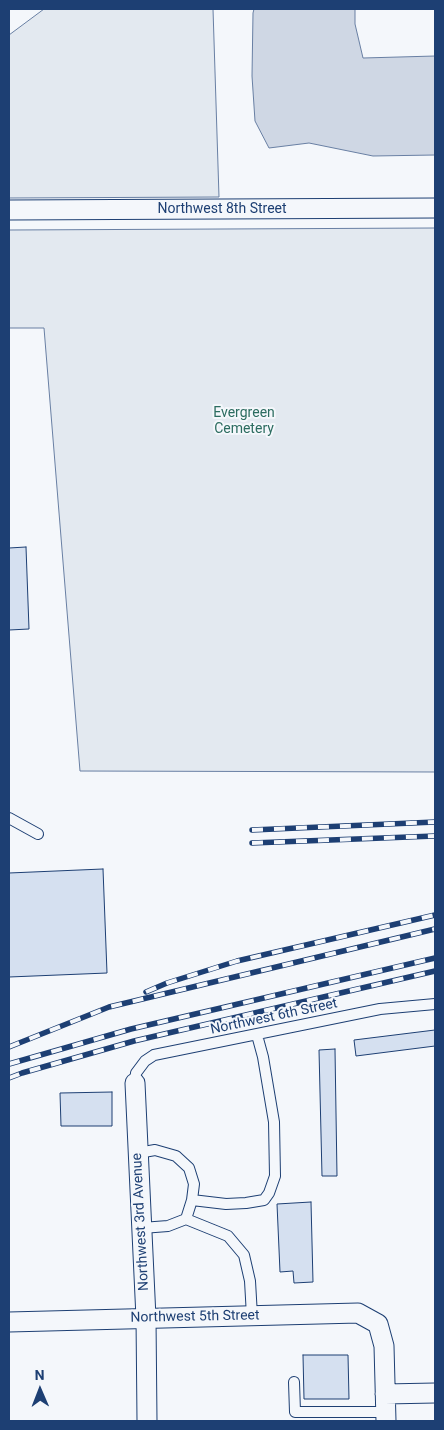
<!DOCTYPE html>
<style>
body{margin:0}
#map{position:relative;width:444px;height:1430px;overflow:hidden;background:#f4f7fb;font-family:Roboto,sans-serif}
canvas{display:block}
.frame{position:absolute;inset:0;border:10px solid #1d3f73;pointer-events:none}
.north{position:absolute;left:15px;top:1365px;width:50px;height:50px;-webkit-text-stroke:4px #f4f7fb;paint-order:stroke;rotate:359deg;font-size:14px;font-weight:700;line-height:20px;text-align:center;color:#1d3f73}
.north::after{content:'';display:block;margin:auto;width:18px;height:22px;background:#1d3f73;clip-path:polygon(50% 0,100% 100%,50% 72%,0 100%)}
</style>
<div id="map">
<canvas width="444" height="1430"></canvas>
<div class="frame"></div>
<div class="north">N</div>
</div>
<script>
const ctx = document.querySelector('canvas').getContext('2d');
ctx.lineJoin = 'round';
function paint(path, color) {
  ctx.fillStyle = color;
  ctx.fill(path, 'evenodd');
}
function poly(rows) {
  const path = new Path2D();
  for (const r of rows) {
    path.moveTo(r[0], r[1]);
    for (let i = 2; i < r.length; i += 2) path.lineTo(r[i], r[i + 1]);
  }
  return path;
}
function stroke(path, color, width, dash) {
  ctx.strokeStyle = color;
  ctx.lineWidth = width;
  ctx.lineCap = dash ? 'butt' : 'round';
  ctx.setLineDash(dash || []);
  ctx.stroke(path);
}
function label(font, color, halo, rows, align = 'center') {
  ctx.font = font + ' Roboto,sans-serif';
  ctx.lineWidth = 4;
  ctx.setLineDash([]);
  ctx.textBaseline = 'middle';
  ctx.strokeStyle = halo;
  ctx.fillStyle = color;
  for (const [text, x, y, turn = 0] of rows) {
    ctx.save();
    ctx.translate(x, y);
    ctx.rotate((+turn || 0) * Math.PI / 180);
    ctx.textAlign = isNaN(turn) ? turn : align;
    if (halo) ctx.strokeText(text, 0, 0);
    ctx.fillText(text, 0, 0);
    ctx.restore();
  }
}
const green = poly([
 [44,9,213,9,219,197,9,198,9,35,44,9],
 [435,228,435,772,80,771,44,328,9,328,9,230,435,228]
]);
paint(green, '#e3e9f0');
stroke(green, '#687fa3', 1);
const water = poly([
 [254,9,355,9,355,24,363,58,435,56,435,155,373,156,309,143,269,148,255,121,252,76,253,13,254,9]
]);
paint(water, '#cfd7e4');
stroke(water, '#687fa3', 1);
const building = poly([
 [26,547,29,629,9,630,9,548,26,547],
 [103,869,107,973,9,977,9,873,103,869],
 [435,1030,435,1046,356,1056,354,1040,435,1030],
 [335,1049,337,1176,322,1176,319,1050,335,1049],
 [112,1092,112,1126,61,1126,60,1093,112,1092],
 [311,1202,313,1282,294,1283,293,1271,280,1272,277,1204,311,1202],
 [303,1355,348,1355,349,1399,304,1399,303,1355]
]);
paint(building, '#d5e0f0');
stroke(building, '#1d3f73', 1);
const lane = poly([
 [9,818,38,834],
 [135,1083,136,1073,145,1061,154,1055,380,1009,435,1004],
 [138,1153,155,1150,176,1156,189,1168,194,1184,192,1200,186,1219,168,1226,142,1228],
 [192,1200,226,1204,246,1203,264,1200,269,1193,275,1176,274,1122,263,1057,257,1035],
 [186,1219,228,1236,244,1255,250,1281,252,1316],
 [294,1382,295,1412,386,1412]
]);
const street = poly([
 [9,210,435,208],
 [135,1083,146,1318,147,1421],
 [9,1322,358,1313,378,1324,384,1346,386,1421],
 [385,1394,435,1393]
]);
stroke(lane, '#1d3f73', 12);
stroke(street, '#1d3f73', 21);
stroke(lane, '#f4f7fb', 10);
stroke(street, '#f4f7fb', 19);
const rail = poly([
 [252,830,435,822],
 [252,843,435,836],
 [146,992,167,983,237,961,435,915],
 [9,1047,109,1007,435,929],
 [9,1064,131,1029,435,958],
 [9,1078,22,1073,134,1041,435,971]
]);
stroke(rail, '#1d3f73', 5.5);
stroke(rail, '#f4f7fb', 4, [11]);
label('14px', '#1d3f73', '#f4f7fb', [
 ["Northwest 8th Street",222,209],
 ["Northwest 6th Street",274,1017,-12],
 ["Northwest 3rd Avenue",141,1222,-93],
 ["Northwest 5th Street",195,1317,-1]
]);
label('14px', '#2c6c60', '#f4f7fb', [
 ["Evergreen",244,413],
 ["Cemetery",244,429]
]);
</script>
